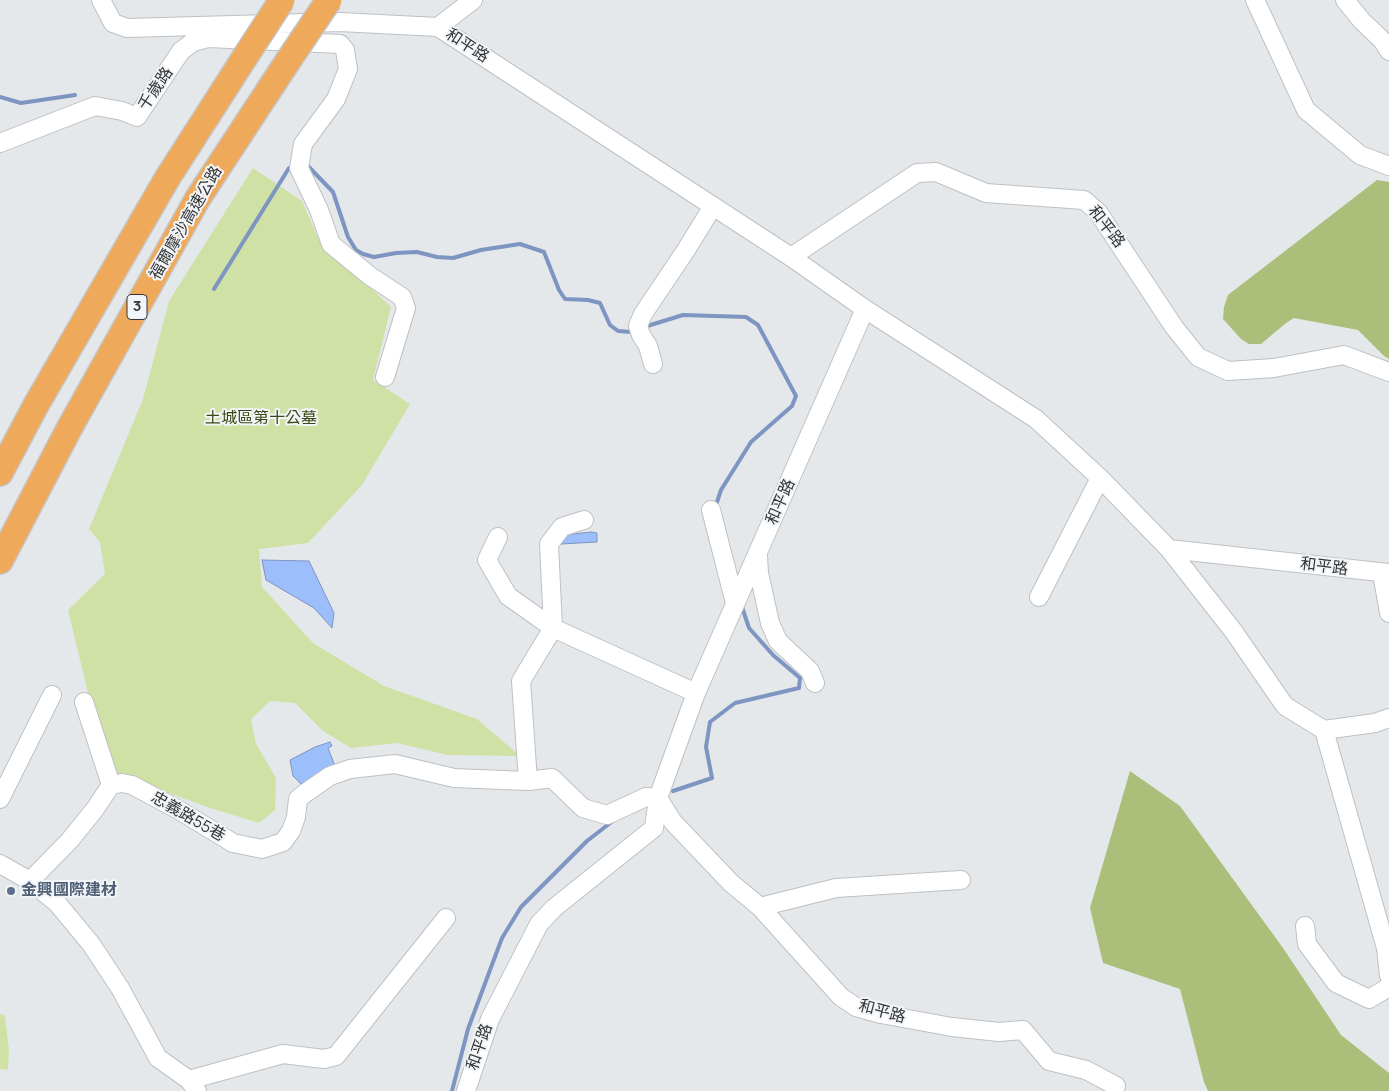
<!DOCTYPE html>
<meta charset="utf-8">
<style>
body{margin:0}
canvas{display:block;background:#e5e8eb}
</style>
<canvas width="1389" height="1091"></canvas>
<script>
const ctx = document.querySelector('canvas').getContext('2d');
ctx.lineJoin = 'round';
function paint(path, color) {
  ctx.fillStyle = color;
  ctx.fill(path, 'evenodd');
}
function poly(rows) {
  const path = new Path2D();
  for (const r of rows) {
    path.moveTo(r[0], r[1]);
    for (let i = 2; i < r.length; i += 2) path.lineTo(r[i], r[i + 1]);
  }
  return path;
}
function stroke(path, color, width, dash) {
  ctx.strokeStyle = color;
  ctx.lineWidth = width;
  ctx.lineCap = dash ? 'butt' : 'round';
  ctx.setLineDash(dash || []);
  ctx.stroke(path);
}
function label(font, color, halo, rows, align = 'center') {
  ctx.font = font + ' Manrope,"Noto Sans TC",sans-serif';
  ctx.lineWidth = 4;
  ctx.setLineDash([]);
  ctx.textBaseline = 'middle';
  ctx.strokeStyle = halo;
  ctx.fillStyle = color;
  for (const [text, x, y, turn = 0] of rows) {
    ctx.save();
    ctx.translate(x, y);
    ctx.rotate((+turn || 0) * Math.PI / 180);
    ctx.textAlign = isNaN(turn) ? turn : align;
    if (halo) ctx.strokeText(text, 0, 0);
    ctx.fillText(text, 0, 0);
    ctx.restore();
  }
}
paint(poly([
 [253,168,302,201,318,238,391,307,373,380,410,404,362,485,308,543,259,549,262,587,313,643,384,686,477,719,520,756,448,755,397,743,351,748,323,731,295,703,270,701,251,719,256,744,276,778,275,810,259,823,210,808,113,773,88,693,68,610,105,574,100,542,89,529,143,399,169,301],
 [0,1014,5,1015,9,1050,8,1070,0,1069]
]), '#cfe1a5');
paint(poly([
 [1377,180,1389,182,1389,359,1384,356,1358,330,1294,318,1286,323,1261,344,1249,344,1241,339,1223,319,1224,307,1228,295],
 [1130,771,1180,806,1283,948,1341,1035,1389,1073,1389,1091,1208,1091,1204,1082,1180,989,1103,963,1090,908]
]), '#abbf7a');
const water = poly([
 [591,532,597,533,597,542,561,544,562,538,565,535,591,532],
 [262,560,309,561,334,613,332,628,314,608,266,580,262,560],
 [330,742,332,746,328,748,335,766,303,786,293,776,290,760,315,747,330,742]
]);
paint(water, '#9cbefb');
stroke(water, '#7d95c0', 1);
stroke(poly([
 [0,97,21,103,75,95],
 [306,164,333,192,348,237,356,250,363,254,374,257,396,253,417,252,437,257,453,258,481,250,520,244,544,252,559,290,565,299,588,300,600,303,610,325,618,331,632,332],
 [214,289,289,168],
 [644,327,683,315,746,317,758,325,796,396,792,406,751,442,721,490,716,505,717,508],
 [673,791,712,778,706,747,710,722,735,703,799,688,800,678,773,655,749,628,742,607],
 [452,1091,468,1029,502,938,521,907,587,841,614,820]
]), '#7d95c0', 4);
const minor = poly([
 [101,0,113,23,127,28,340,22,438,27,791,257,865,309,1036,419,1100,478,1169,549,1389,573],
 [1255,0,1306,110,1360,155,1389,166],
 [1345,0,1362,21,1382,40,1389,51],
 [438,27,473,0],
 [208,38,340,44,345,50,348,69,336,99,303,144,299,168,319,210,331,244,370,276,402,297,406,308,385,377],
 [0,143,95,106,122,111,137,117,181,51,193,42,208,38,210,26],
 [791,257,917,173,936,172,986,193,1084,200,1098,212,1174,327,1198,357,1228,371,1274,368,1344,355,1389,372],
 [653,364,648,346,641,335,638,326,643,314,686,250,713,206],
 [711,510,735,603],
 [584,520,562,527,549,544,553,628,696,693],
 [498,537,487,560,508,596,553,628,521,681,528,781,552,778,583,808,607,815,646,797,658,798],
 [1169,549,1234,632,1285,706,1324,730,1375,723,1389,718],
 [758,555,759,573,770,623,778,641,810,671,815,683],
 [1382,573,1389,613],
 [1039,597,1100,478],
 [84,702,111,785],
 [1324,730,1386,948,1389,976],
 [658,798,673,822,731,883,760,907,841,997,856,1007,881,1014,952,1027,999,1032,1023,1030,1049,1061,1086,1070,1116,1086],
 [0,799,52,695],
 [0,864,30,881,57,903,91,944,120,988,158,1058,189,1080,197,1091],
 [30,881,70,840,95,809,111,785,122,783,132,785,177,809,233,843,262,849,283,842,291,831,296,817,298,799,304,794,330,776,350,769,395,764,454,778,528,781],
 [760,907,836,888,961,880],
 [1305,926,1307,944,1336,983,1369,999,1389,987],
 [189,1080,283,1054,324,1059,336,1056,446,918],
 [466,1091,490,1019,539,924,554,908,654,828,658,798,696,693,865,309]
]);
const highway = poly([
 [0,473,36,405,168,177,245,57],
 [0,561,70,427,198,198,288,61]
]);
stroke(minor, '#bec0c3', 20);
stroke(highway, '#c6c6c7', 28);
stroke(minor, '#fff', 18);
stroke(highway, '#efa95b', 25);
const highwayBridge = poly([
 [245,57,282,0],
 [288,61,329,0]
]);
stroke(highwayBridge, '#c6c6c7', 28, []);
stroke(highwayBridge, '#efa95b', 25);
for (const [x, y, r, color] of [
 [11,891,5,"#5c6f8a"]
]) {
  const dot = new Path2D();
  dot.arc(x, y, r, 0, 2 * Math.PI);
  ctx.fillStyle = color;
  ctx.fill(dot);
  stroke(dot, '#f2f5f8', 2);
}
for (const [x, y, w] of [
 [137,307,20]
]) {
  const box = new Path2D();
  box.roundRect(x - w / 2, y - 12.5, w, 25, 4);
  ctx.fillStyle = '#f2f5f8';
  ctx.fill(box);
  stroke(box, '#343537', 1);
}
label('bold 15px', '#343537', null, [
 ["3",137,307]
]);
label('16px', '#343537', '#f2f5f8', [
 ["和平路",467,46,33],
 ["千歲路",156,89,-56],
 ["福爾摩沙高速公路",186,223,-60],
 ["和平路",1106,227,52],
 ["和平路",781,502,-66],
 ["和平路",1324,567,7],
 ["忠義路55巷",188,817,30],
 ["和平路",882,1012,15],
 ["和平路",480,1047,-71]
]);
label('16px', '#3b4714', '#f2f5f8', [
 ["土城區第十公墓",261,419]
]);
label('bold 16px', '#4e5e75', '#f2f5f8', [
 ["金興國際建材",21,891]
], 'left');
</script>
